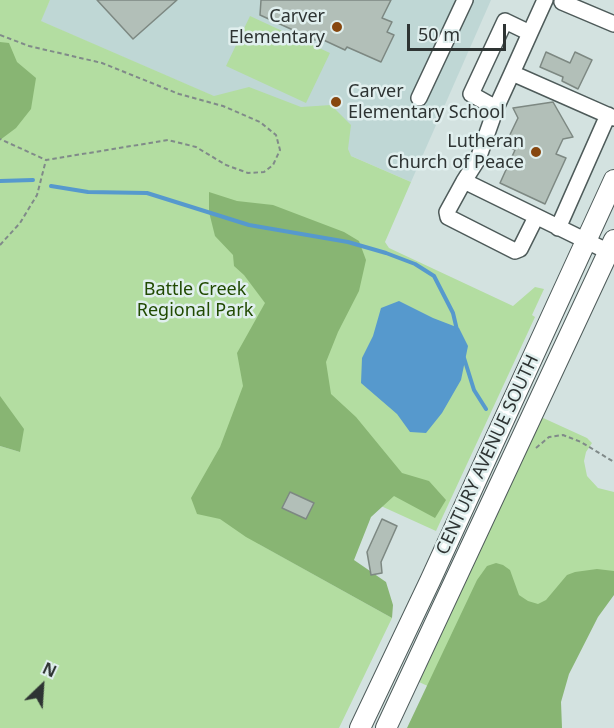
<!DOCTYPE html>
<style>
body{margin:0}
#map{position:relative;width:614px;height:728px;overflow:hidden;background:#d3e2e0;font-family:"Noto Sans",sans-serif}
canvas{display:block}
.north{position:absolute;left:12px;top:656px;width:60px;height:60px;-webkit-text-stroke:4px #e0efee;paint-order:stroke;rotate:25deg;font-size:16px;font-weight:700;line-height:24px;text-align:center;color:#2e3433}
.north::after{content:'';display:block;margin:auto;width:21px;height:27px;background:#2e3433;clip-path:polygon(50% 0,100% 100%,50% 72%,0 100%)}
.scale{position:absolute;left:407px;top:24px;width:99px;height:27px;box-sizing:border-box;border:3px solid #2e3433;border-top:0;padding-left:8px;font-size:18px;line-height:21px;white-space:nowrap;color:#2e3433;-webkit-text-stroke:4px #e0efee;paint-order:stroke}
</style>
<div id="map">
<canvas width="614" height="728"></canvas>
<div class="north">N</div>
<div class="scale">50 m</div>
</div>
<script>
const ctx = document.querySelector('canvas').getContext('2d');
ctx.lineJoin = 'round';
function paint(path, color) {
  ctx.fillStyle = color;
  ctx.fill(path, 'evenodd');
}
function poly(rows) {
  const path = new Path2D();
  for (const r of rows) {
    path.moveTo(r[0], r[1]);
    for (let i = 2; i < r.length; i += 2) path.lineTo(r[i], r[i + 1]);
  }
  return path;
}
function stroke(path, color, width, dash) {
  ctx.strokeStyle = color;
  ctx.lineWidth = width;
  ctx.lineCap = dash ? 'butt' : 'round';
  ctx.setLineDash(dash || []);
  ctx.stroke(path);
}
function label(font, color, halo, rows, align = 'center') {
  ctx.font = font + ' "Noto Sans",sans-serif';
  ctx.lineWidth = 5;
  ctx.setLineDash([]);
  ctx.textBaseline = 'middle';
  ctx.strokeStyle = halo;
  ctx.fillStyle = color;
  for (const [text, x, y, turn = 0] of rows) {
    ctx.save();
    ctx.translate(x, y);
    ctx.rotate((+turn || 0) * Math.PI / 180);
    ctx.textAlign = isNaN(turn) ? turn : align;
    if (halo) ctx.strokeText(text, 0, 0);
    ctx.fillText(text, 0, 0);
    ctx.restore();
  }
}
paint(poly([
 [50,0,491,0,411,182,40,21]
]), '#bfd7d5');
paint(poly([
 [0,0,50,0,41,21,214,96,249,87,301,107,331,105,351,125,348,149,351,156,411,182,385,242,389,248,513,306,535,287,544,289,532,315,535,317,436,531,295,467,259,544,392,618,339,728,0,728,0,446,20,452,0,440],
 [250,16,330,53,306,103,226,66],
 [541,417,587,438,592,443,586,452,584,461,587,476,598,488,614,492,614,586,519,728,419,682]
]), '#b3dda1');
paint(poly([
 [0,42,9,43,17,62,36,78,31,109,16,128,0,140],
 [209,192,237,201,273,205,344,232,359,241,366,260,359,291,338,332,326,362,331,394,356,417,402,473,429,481,446,500,435,518,394,496,371,517,354,560,386,582,393,605,392,618,246,537,220,519,197,514,191,498,220,447,243,386,237,353,265,303,244,275,234,266,233,255,215,236,209,212],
 [0,396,24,429,20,452,0,446],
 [496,563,503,565,510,570,519,595,528,601,538,604,546,600,567,575,575,572,597,569,614,571,614,595,598,617,569,674,561,702,562,728,407,728,477,580,487,566]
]), '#88b573');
paint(poly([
 [399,301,433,318,459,328,468,346,461,380,442,413,426,433,410,432,397,414,361,383,362,358,373,336,381,308]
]), '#5699cd');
stroke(poly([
 [0,181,33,180],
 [51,186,88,192,147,193,249,225,348,242,386,253,415,264,434,276,453,313,457,330],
 [464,358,474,390,486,409]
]), '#5699cd', 4);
const building = poly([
 [97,0,177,0,133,39,97,0],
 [261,0,391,0,382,18,392,22,387,32,394,35,381,62,347,47,345,50,317,37,315,40,260,15,261,0],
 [546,52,570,63,575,52,592,60,578,89,562,81,563,77,540,67,546,52],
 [553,102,573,137,563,139,556,154,566,158,545,204,500,183,515,150,505,145,518,118,513,108,553,102],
 [290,492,314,503,306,519,282,508,290,492],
 [382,519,397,526,381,562,382,573,371,575,367,552,382,519]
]);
paint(building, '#b2bfb8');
stroke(building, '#7d8882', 1.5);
const minor = poly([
 [563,0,562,2,614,24],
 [530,33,545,0],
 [419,98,465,0],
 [496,108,471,94,505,21,530,33,512,73],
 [464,181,447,212,448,217,515,251,520,249,536,217],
 [558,228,608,115],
 [609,252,464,181,478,159,496,108,512,73,614,118]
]);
const major = poly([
 [360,728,430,581,614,180],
 [386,728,614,240]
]);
stroke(minor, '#4e5b5a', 18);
stroke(major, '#4e5b5a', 22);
stroke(poly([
 [0,35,29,46,102,63,179,94,223,106,260,122,276,135,280,150,273,165,264,172,248,173,226,165,196,147,168,140,46,160,0,139],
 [0,245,20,223,37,195,46,160],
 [536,448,549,437,563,435,581,442,614,462]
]), '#808a89', 2, [4.5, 3]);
stroke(minor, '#fff', 15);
stroke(major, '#fff', 20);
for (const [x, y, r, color] of [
 [337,27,6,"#87470f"],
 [336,102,6,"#87470f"],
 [536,152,6,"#87470f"]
]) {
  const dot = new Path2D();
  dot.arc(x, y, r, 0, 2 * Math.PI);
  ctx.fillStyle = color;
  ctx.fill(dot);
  stroke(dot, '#e0efee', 2);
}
label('18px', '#2e3433', '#e0efee', [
 ["Carver",325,17],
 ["Elementary",325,38],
 ["Carver",348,92,"left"],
 ["Elementary School",348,113,"left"],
 ["Lutheran",524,142],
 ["Church of Peace",524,163]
], 'right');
label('18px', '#214a02', '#e0efee', [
 ["Battle Creek",195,290],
 ["Regional Park",195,311]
]);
label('18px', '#2e3433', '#e0efee', [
 ["CENTURY AVENUE SOUTH",488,455,-65]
]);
</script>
